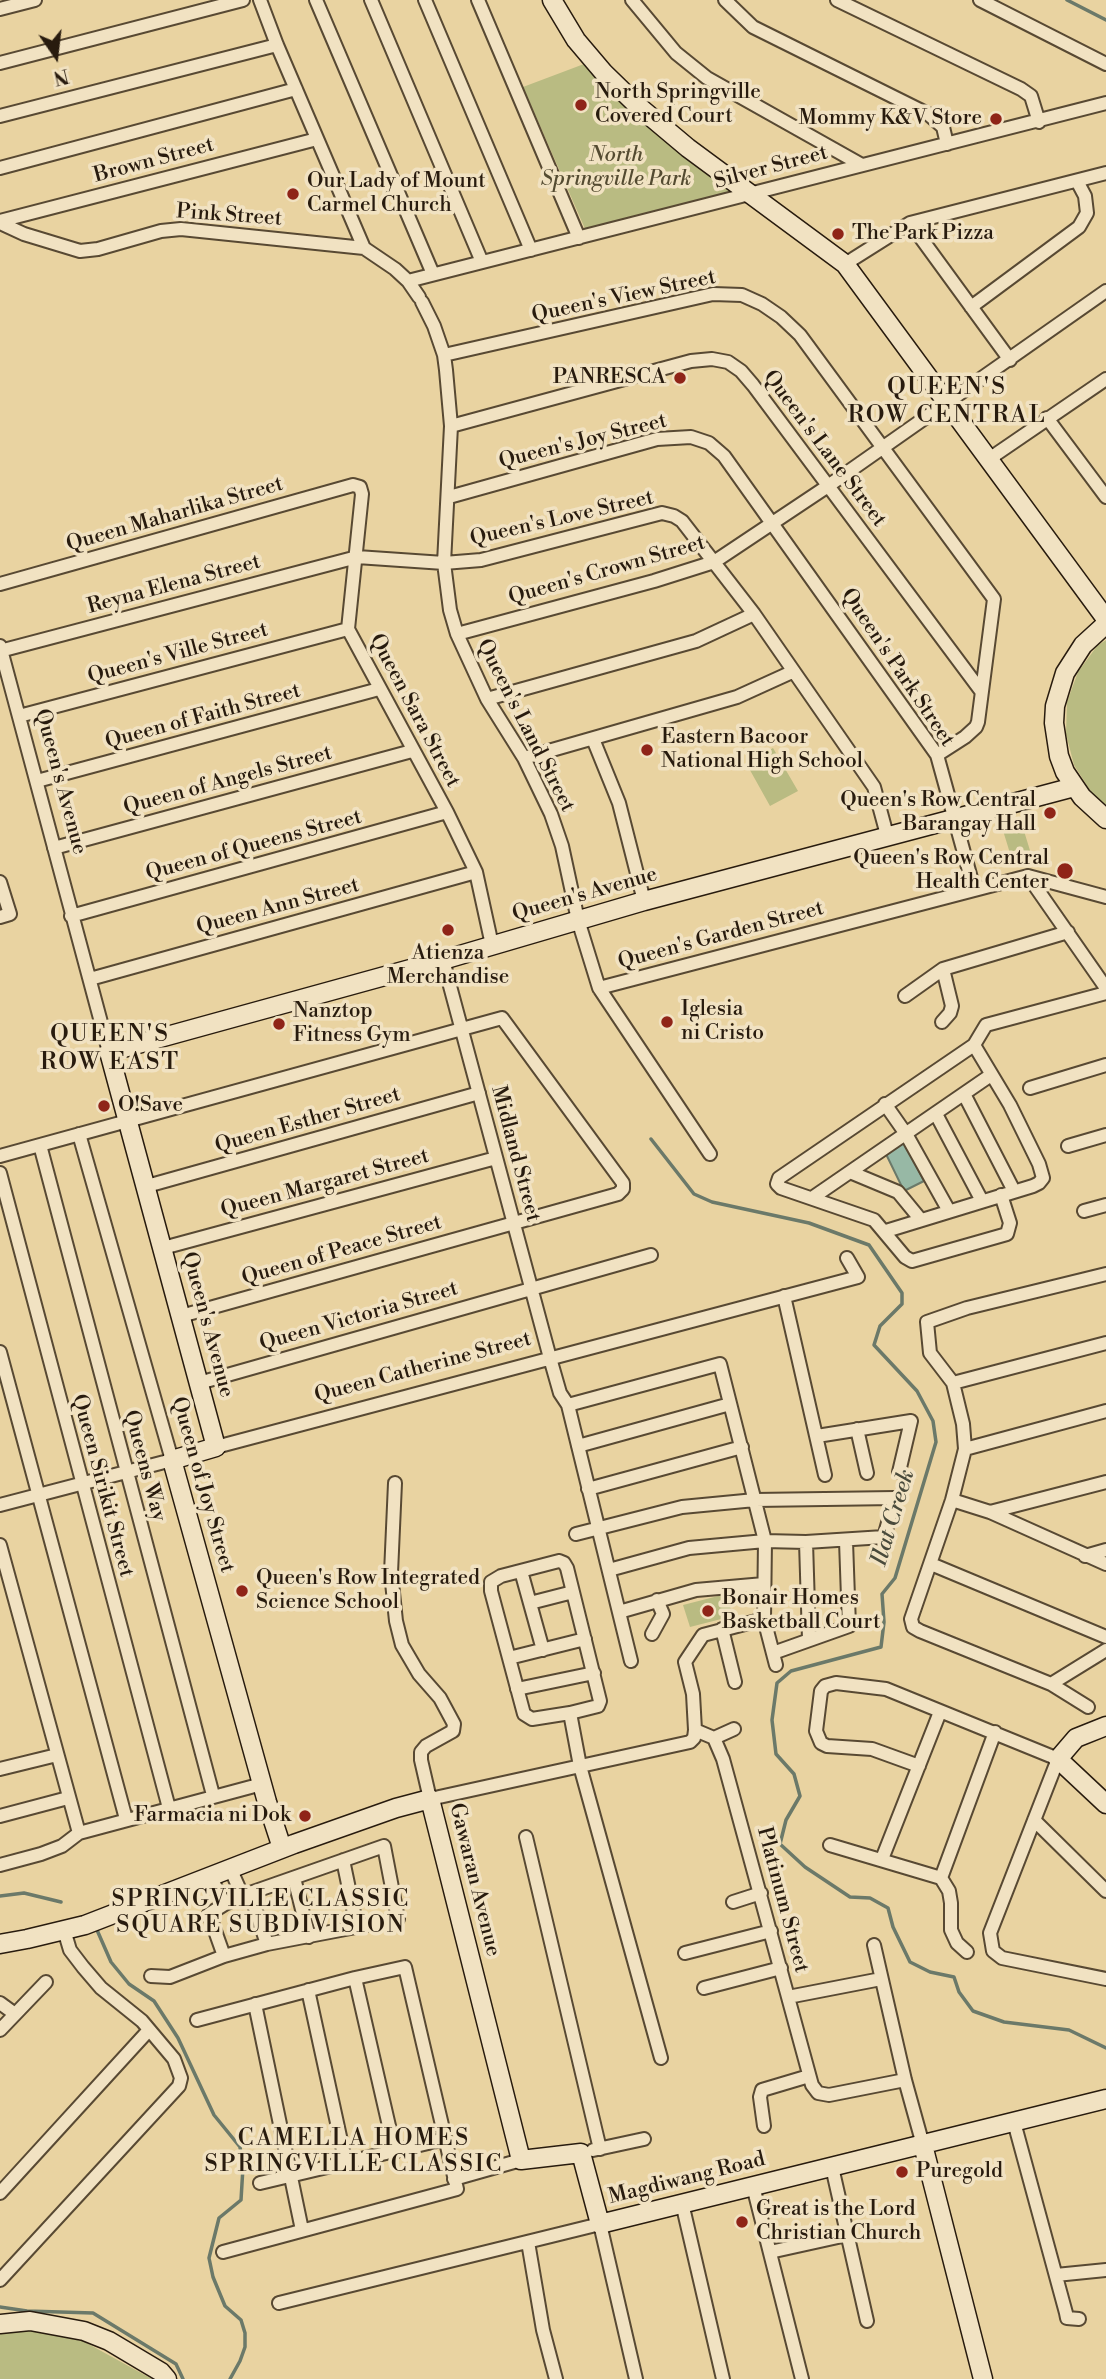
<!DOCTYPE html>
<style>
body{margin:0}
#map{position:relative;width:1106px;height:2379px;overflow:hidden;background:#e9d3a1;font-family:"Libre Bodoni",serif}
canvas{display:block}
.north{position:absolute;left:21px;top:21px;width:70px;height:70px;-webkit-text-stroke:5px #f1e2c2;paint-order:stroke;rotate:166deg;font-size:19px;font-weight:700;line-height:28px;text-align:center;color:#281b0e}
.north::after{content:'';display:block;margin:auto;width:24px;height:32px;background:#281b0e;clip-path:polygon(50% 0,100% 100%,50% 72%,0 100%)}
</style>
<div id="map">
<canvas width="1106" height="2379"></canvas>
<div class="north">N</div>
</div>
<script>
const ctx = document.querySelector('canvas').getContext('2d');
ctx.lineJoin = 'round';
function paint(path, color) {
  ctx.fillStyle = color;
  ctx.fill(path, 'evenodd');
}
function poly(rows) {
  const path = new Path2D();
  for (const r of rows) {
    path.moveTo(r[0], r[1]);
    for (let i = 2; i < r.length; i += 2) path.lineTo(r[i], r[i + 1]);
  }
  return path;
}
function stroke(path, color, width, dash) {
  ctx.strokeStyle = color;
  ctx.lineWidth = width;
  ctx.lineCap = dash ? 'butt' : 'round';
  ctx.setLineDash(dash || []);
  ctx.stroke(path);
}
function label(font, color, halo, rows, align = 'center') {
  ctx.font = font + ' "Libre Bodoni",serif';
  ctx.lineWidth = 7;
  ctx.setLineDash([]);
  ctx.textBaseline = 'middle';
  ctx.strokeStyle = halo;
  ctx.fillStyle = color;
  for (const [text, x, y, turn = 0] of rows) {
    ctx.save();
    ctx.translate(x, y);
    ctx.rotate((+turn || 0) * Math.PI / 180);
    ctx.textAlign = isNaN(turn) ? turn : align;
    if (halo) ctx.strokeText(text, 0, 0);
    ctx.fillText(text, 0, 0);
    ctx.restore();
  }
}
paint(poly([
 [584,64,658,133,731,193,586,231,523,87],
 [1106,640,1106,805,1091,792,1074,765,1066,734,1067,702,1078,672,1097,646],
 [773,748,798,791,770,806,746,763],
 [1020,818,1032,857,1013,863,1001,824],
 [726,1594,733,1616,690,1627,683,1605],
 [21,2329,83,2341,152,2379,0,2379,0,2333]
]), '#b9bb82');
const water = poly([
 [904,1142,924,1181,904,1191,885,1152,904,1142]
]);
paint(water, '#97b8a5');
stroke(water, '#6b7969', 2);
stroke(poly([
 [1067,0,1106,20],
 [651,1139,694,1194,712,1202,809,1223,869,1245,902,1293,902,1304,880,1326,874,1345,917,1391,933,1421,936,1442,895,1578,882,1594,884,1622,881,1647,791,1671,777,1683,772,1720,776,1754,794,1774,800,1796,786,1820,780,1844,805,1867,850,1897,870,1898,888,1908,893,1927,910,1962,930,1972,954,1977,959,1992,973,2011,1004,2022,1069,2030,1106,2048],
 [0,1896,24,1893,61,1902],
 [97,1930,111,1962,129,1984,154,2001,178,2038,214,2115,240,2147,243,2167,241,2200,219,2218,209,2258,213,2277,225,2306,241,2320,245,2333,245,2347,240,2361,230,2379],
 [0,2307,27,2311,93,2313,176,2364,183,2379]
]), '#6b7969', 3.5);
const street = poly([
 [260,0,277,45,364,248],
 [316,0,433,274],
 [371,0,482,262],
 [425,0,531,250],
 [478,0,579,238],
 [632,0,676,53,707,78,860,164],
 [725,0,753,27,928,114,943,127,947,144],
 [837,0,1021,89,1031,96,1039,122],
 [980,0,1106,64],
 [0,9,35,0],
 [0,63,243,0],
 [0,116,277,45],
 [0,168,296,89],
 [0,221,317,139],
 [0,223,24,234,80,251,98,249,161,231,181,229,364,248,395,269,408,281,419,297],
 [910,223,1010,360],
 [845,264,910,223,1106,173],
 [408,281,1106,103],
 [422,302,434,326,444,355,446,370,451,426,444,563,450,610,457,634,487,699,524,758,551,814,562,846,578,920,599,988,710,1154],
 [971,307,1079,227,1087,213,1085,196,1077,181],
 [444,355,713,294,742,295,762,304,781,317,800,335,994,599,978,722,976,727,965,737,937,755],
 [1047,418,1106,497],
 [451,426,691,361,712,359,728,362,741,371,753,385,981,691],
 [989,459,1106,379],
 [449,497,657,439,691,437,709,443,724,456,937,755,974,889],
 [0,584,353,485,360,487,362,494,348,629,447,812,476,872,492,945],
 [457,634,654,581,714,562,828,486,1106,291],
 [0,646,109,1052],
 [0,651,357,557,444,563,481,560,662,513,674,516,682,521,754,614,874,787,887,835],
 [487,699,696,641,754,614],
 [19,716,348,629],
 [593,739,619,803,644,901],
 [524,758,737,697,792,672],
 [37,781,379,689],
 [54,848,412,751],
 [1028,876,1106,988],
 [0,882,10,914,0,917],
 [71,916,447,812],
 [443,960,550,1358,560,1393,568,1405,631,1661],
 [90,979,476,872],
 [599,988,1028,876,1106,897],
 [905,996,943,969,1068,932],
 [942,1022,950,1013,952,1006,943,969],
 [1030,1088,1106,1065],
 [964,1094,1014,1191],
 [885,1104,906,1134,949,1211],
 [936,1114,982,1201],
 [40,1145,213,1795],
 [1068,1146,1106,1135],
 [0,1156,502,1018,623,1183,623,1189,618,1194,181,1316],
 [850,1172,898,1192,921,1220],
 [0,1173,169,1808],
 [147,1186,479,1093],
 [1001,1195,1010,1223,1007,1234,912,1261,905,1257,874,1220,781,1188,777,1184,779,1178,974,1045,986,1025,1106,993],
 [812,1198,991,1075],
 [1084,1211,1106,1205],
 [886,1231,1033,1186,1039,1183,1043,1178,1039,1164,1010,1105,974,1045],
 [163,1248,496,1158],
 [784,1296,825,1475],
 [0,1352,126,1819],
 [199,1383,651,1255],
 [953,1383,1106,1343],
 [568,1405,720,1364,765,1541,764,1619,776,1665],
 [857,1429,867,1473],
 [817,1436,911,1421,899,1472],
 [578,1446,730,1404],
 [216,1447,858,1277,847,1258],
 [965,1449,1106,1411],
 [395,1483,391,1573,396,1621,402,1645,419,1674,440,1698,454,1724,453,1731,426,1746,421,1752,421,1760,430,1799,690,1742,694,1738,695,1730,693,1694,685,1662,703,1635,764,1619],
 [588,1489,742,1447],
 [952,1500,990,1512,1106,1564],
 [0,1505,172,1460,79,1134],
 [990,1512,1106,1482],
 [576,1534,682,1507,755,1500,895,1498,884,1537,806,1542,765,1541,689,1548,609,1570],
 [806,1542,809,1639],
 [0,1545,79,1833],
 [1085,1556,1106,1550],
 [559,1561,564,1563,567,1568,600,1701,598,1706,570,1713,532,1719,524,1714,491,1591,491,1582,501,1576,559,1561],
 [931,1564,1106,1637],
 [521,1571,543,1650],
 [530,1603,573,1592],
 [619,1612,696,1590,764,1584],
 [722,1629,735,1682],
 [652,1634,663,1614,657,1600],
 [773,1653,849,1626,846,1541],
 [509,1658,585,1639],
 [1051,1684,1106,1650],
 [517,1689,594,1673],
 [1088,1707,1051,1684,920,1631,913,1627,911,1619,952,1500,965,1449,963,1424,953,1383,930,1353,927,1322,967,1308,1106,1274],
 [570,1713,580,1766,661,2058],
 [695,1730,714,1738,723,1759,812,2085,818,2093,829,2095,905,2080],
 [714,1738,734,1729],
 [919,1766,872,1749,827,1746,821,1743,816,1731,821,1691,825,1686,836,1683,886,1689,1058,1759,990,1933,993,1951,1002,1958,1106,1979],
 [0,1769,57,1755],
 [0,1816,68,1798],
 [1034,1820,1106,1891],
 [526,1837,600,2149],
 [830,1845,941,1878],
 [882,1859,940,1712],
 [343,1860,357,1927],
 [0,1865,41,1854,62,1846,79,1833,262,1784],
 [230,1868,243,1897],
 [209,1875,225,1904],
 [294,1878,309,1937],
 [250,1893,267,1944],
 [733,1902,761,1893],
 [874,1945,905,2080,923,2145],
 [967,1952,957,1943,951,1930,951,1903,949,1891,941,1878,995,1732],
 [685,1953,771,1931],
 [151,1976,170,1977,224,1956,267,1944,398,1919,384,1846,250,1893,225,1904,209,1914,224,1956],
 [355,1978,395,2152],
 [704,1988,781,1968],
 [308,1990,346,2164],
 [788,1997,881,1979],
 [0,2003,15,2014],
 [255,2004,302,2230],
 [197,2020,355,1978,405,1967,457,2189,223,2252],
 [0,2030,46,1982],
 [1014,2122,1066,2313,1067,2318,1079,2319],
 [764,2126,760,2097,762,2090,809,2076],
 [593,2150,644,2139],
 [832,2167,867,2321],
 [454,2179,521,2160],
 [260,2183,445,2139],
 [753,2186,802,2379],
 [0,2193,149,2030],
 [682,2203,723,2379],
 [528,2242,543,2330,556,2379],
 [770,2252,847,2235],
 [1056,2275,1106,2270],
 [0,2280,179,2086,181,2078,174,2059,142,2021,101,1988,83,1967,70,1950,64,1930],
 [279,2303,600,2224,636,2379]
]);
const secondary = poly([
 [552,0,576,40,604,73,638,106,688,148,845,264,1106,619],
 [1106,624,1083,645,1065,673,1055,706,1054,723,1059,756,1065,772,1082,797,1106,819],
 [1106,1726,1076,1738,1058,1759,1106,1804],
 [282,1848,267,1802,172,1460,216,1447,109,1052,443,960,644,901,1074,787],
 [0,1944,27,1939,85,1925,294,1844,396,1808,430,1799,521,2160,581,2153,600,2224,1106,2099],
 [923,2145,983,2379],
 [0,2324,30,2321,84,2331,109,2341,161,2372,167,2379]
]);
stroke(street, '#584933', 16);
stroke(secondary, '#281b0e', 21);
stroke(street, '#f1e2c2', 12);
stroke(secondary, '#f1e2c2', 18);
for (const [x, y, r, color] of [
 [581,105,7,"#8f2418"],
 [996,119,7,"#8f2418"],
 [293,194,7,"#8f2418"],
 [838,234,7,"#8f2418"],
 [680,378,7,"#8f2418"],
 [647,750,7,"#8f2418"],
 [1050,813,7,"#8f2418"],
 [1065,871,9,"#8f2418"],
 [448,930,7,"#8f2418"],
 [667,1022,7,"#8f2418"],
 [279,1024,7,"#8f2418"],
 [104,1106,7,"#8f2418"],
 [242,1591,7,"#8f2418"],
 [708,1611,7,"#8f2418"],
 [305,1816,7,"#8f2418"],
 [902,2172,7,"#8f2418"],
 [742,2222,7,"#8f2418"]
]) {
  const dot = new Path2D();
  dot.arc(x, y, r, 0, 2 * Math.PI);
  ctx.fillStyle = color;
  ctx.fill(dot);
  stroke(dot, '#f1e2c2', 2.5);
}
label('21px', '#281b0e', '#f1e2c2', [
 ["North Springville",595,93],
 ["Covered Court",595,117],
 ["Mommy K&V Store",982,119,"right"],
 ["Our Lady of Mount",307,182],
 ["Carmel Church",307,206],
 ["The Park Pizza",852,234],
 ["PANRESCA",666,378,"right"],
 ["Eastern Bacoor",661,738],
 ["National High School",661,762],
 ["Queen's Row Central",1036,801,"right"],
 ["Barangay Hall",1036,825,"right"],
 ["Queen's Row Central",1049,859,"right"],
 ["Health Center",1049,883,"right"],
 ["Atienza",448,954,"center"],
 ["Merchandise",448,978,"center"],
 ["Iglesia",681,1010],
 ["ni Cristo",681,1034],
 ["Nanztop",293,1012],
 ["Fitness Gym",293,1036],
 ["O!Save",118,1106],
 ["Queen's Row Integrated",256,1579],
 ["Science School",256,1603],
 ["Bonair Homes",722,1599],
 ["Basketball Court",722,1623],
 ["Farmacia ni Dok",291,1816,"right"],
 ["Puregold",916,2172],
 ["Great is the Lord",756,2210],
 ["Christian Church",756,2234]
], 'left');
label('italic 21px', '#544b31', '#f1e2c2', [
 ["North",616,156],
 ["Springville Park",616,180]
]);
label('21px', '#281b0e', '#f1e2c2', [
 ["Brown Street",154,161,-15],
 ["Silver Street",771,168,-15],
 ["Pink Street",229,216,4],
 ["Queen's View Street",624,297,-12],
 ["Queen's Joy Street",583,442,-14],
 ["Queen's Lane Street",824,449,53],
 ["Queen Maharlika Street",175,515,-16],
 ["Queen's Love Street",562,519,-13],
 ["Queen's Crown Street",607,571,-16],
 ["Reyna Elena Street",174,585,-15],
 ["Queen's Ville Street",178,654,-15],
 ["Queen's Park Street",897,668,56],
 ["Queen Sara Street",414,711,62],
 ["Queen of Faith Street",203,717,-15],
 ["Queen's Land Street",525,726,63],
 ["Queen of Angels Street",228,781,-15],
 ["Queen's Avenue",60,782,75],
 ["Queen of Queens Street",254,846,-15],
 ["Queen's Avenue",585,895,-16],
 ["Queen Ann Street",278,907,-15],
 ["Queen's Garden Street",721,936,-15],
 ["Queen Esther Street",308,1121,-16],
 ["Midland Street",515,1154,75],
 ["Queen Margaret Street",325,1184,-15],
 ["Queen of Peace Street",342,1251,-16],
 ["Queen Victoria Street",359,1317,-16],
 ["Queen's Avenue",207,1325,75],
 ["Queen Catherine Street",423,1368,-15],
 ["Queens Way",144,1466,75],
 ["Queen of Joy Street",202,1485,74],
 ["Queen Sirikit Street",102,1486,75],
 ["Gawaran Avenue",474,1880,76],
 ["Platinum Street",782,1900,75],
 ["Magdiwang Road",687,2179,-14]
]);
label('italic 23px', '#494a3b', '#f1e2c2', [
 ["Ilat Creek",894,1518,-73]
]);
ctx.letterSpacing = '2px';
label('23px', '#281b0e', '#f1e2c2', [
 ["SPRINGVILLE CLASSIC",261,1900],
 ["SQUARE SUBDIVISION",261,1926],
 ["CAMELLA HOMES",354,2139],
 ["SPRINGVILLE CLASSIC",354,2165]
]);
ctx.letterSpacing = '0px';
ctx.letterSpacing = '2px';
label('24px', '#281b0e', '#f1e2c2', [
 ["QUEEN'S",947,388],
 ["ROW CENTRAL",947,416],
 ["QUEEN'S",110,1035],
 ["ROW EAST",110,1063]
]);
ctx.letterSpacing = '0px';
</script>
